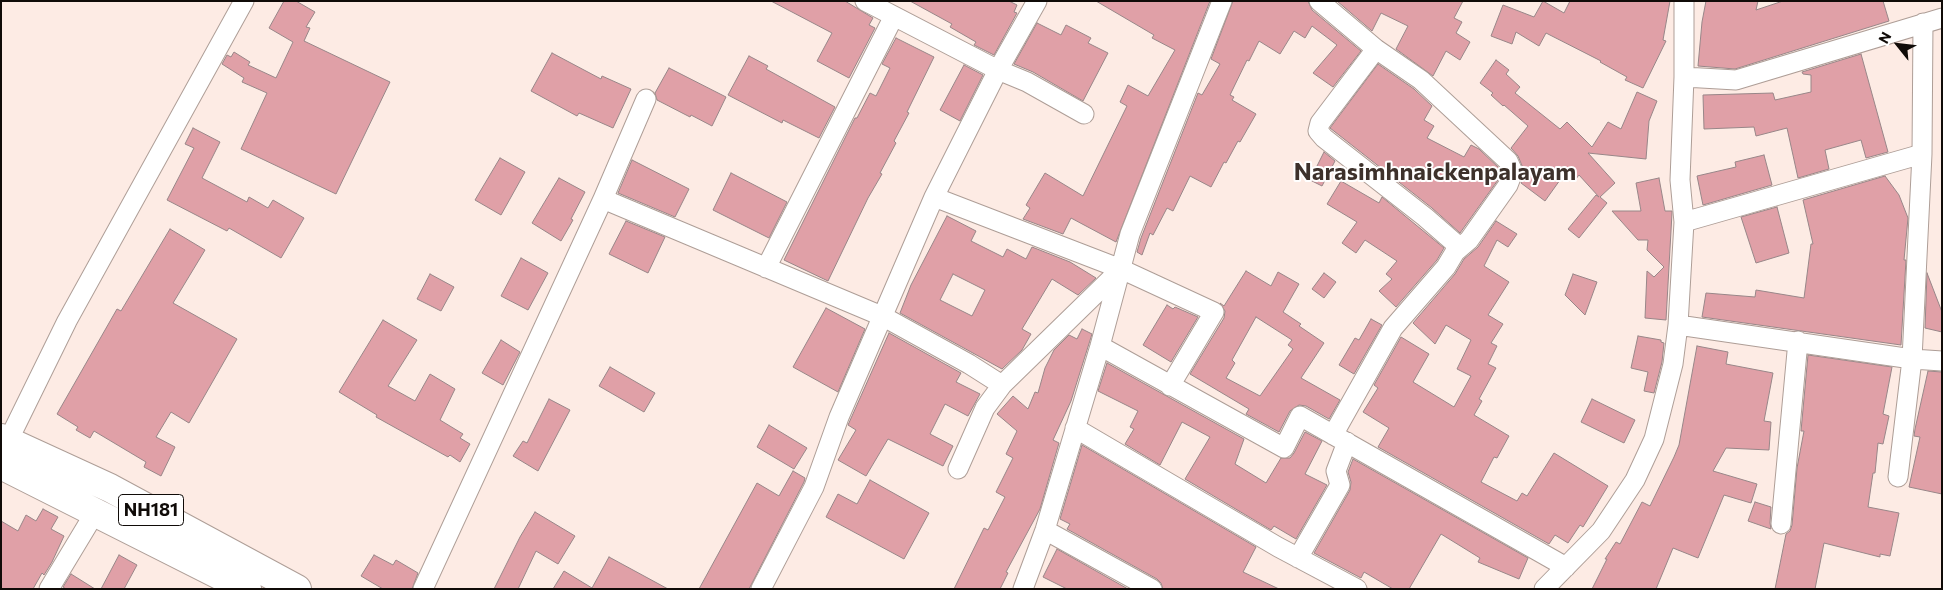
<!DOCTYPE html>
<style>
body{margin:0}
#map{position:relative;width:1943px;height:590px;overflow:hidden;background:#fdebe4;font-family:Commissioner,sans-serif}
canvas{display:block}
.frame{position:absolute;inset:0;border:2px solid #100b08;pointer-events:none}
.north{position:absolute;left:1873px;top:20px;width:50px;height:50px;-webkit-text-stroke:4px #fff;paint-order:stroke;rotate:299deg;font-size:14px;font-weight:700;line-height:20px;text-align:center;color:#100b08}
.north::after{content:'';display:block;margin:auto;width:18px;height:22px;background:#100b08;clip-path:polygon(50% 0,100% 100%,50% 72%,0 100%)}
</style>
<div id="map">
<canvas width="1943" height="590"></canvas>
<div class="frame"></div>
<div class="north">N</div>
</div>
<script>
const ctx = document.querySelector('canvas').getContext('2d');
ctx.lineJoin = 'round';
function paint(path, color) {
  ctx.fillStyle = color;
  ctx.fill(path, 'evenodd');
}
function poly(rows) {
  const path = new Path2D();
  for (const r of rows) {
    path.moveTo(r[0], r[1]);
    for (let i = 2; i < r.length; i += 2) path.lineTo(r[i], r[i + 1]);
  }
  return path;
}
function stroke(path, color, width, dash) {
  ctx.strokeStyle = color;
  ctx.lineWidth = width;
  ctx.lineCap = dash ? 'butt' : 'round';
  ctx.setLineDash(dash || []);
  ctx.stroke(path);
}
function label(font, color, halo, rows, align = 'center') {
  ctx.font = font + ' Commissioner,sans-serif';
  ctx.lineWidth = 4;
  ctx.setLineDash([]);
  ctx.textBaseline = 'middle';
  ctx.strokeStyle = halo;
  ctx.fillStyle = color;
  for (const [text, x, y, turn = 0] of rows) {
    ctx.save();
    ctx.translate(x, y);
    ctx.rotate((+turn || 0) * Math.PI / 180);
    ctx.textAlign = isNaN(turn) ? turn : align;
    if (halo) ctx.strokeText(text, 0, 0);
    ctx.fillText(text, 0, 0);
    ctx.restore();
  }
}
const building = poly([
 [284,1,296,1,315,12,306,27,310,28,304,41,390,82,336,194,241,149,267,93,242,82,244,78,222,64,227,55,231,57,234,52,250,62,248,65,276,78,293,42,269,28,284,1],
 [771,1,845,1,873,18,869,25,875,28,849,78,817,61,832,33,771,1],
 [910,1,1009,1,1017,5,1014,12,1017,13,994,55,974,45,976,42,950,27,952,24,910,1],
 [1096,1,1210,1,1116,242,1071,218,1063,234,1023,219,1030,208,1026,205,1045,173,1083,196,1127,106,1120,102,1128,85,1148,96,1175,50,1152,38,1154,35,1096,1],
 [1233,1,1308,1,1312,10,1361,51,1333,87,1313,73,1337,45,1312,26,1305,38,1294,31,1280,54,1259,41,1249,61,1247,60,1230,95,1234,97,1232,100,1256,114,1240,142,1238,141,1226,163,1224,162,1211,187,1190,176,1173,211,1167,208,1153,235,1150,233,1142,255,1137,252,1141,238,1198,93,1202,95,1220,64,1211,59,1233,1],
 [1337,1,1463,1,1454,18,1462,22,1456,33,1470,42,1460,60,1446,51,1433,76,1396,49,1408,26,1381,13,1372,31,1337,1],
 [1543,1,1564,13,1570,1,1670,1,1663,40,1666,41,1643,88,1625,80,1627,77,1600,62,1601,61,1546,33,1539,46,1516,32,1512,44,1491,36,1503,5,1534,17,1543,1],
 [1706,1,1758,1,1756,10,1783,1,1883,1,1889,21,1735,69,1698,66,1702,22,1706,1],
 [1037,23,1061,35,1066,25,1091,38,1088,43,1108,53,1083,101,1033,72,1014,64,1037,23],
 [896,38,934,57,907,112,909,113,894,141,896,143,880,173,882,174,868,198,828,281,784,260,855,118,857,118,870,93,876,96,890,68,882,64,896,38],
 [552,53,601,79,602,76,631,89,613,128,579,113,577,116,531,91,552,53],
 [1861,54,1888,152,1866,158,1861,140,1825,150,1829,169,1798,178,1787,128,1756,136,1754,127,1704,129,1703,95,1773,93,1775,100,1811,92,1811,75,1803,74,1802,72,1861,54],
 [749,56,768,66,766,69,835,107,819,138,783,120,782,123,728,95,749,56],
 [1496,60,1509,70,1506,74,1520,87,1515,93,1560,129,1567,122,1592,147,1608,122,1621,129,1637,92,1657,101,1649,121,1646,159,1588,153,1615,183,1600,197,1607,203,1579,238,1568,229,1596,195,1599,197,1579,175,1575,180,1565,173,1545,201,1521,183,1524,176,1523,168,1518,156,1511,148,1528,126,1504,105,1503,106,1491,95,1493,93,1480,83,1496,60],
 [1378,64,1414,89,1432,106,1424,120,1434,126,1427,138,1464,157,1471,145,1479,149,1499,168,1501,172,1498,180,1460,233,1432,208,1330,128,1378,64],
 [964,65,983,75,960,121,940,110,964,65],
 [669,68,726,97,712,126,691,115,690,117,657,100,655,93,669,68],
 [193,128,220,142,202,178,247,202,249,197,268,208,273,200,304,218,281,258,229,228,227,231,167,200,194,148,185,144,193,128],
 [1324,152,1335,161,1322,186,1310,180,1324,152],
 [1764,155,1772,185,1703,205,1697,176,1736,167,1735,162,1764,155],
 [500,158,525,172,501,215,475,200,500,158],
 [632,160,689,189,675,217,618,193,632,160],
 [731,173,787,202,769,238,713,210,731,173],
 [1885,176,1899,195,1908,218,1904,260,1906,260,1901,345,1702,317,1706,293,1755,297,1756,290,1804,298,1811,244,1813,244,1803,200,1885,176],
 [559,178,585,192,571,219,573,220,561,241,532,223,559,178],
 [1659,178,1665,211,1672,211,1672,213,1666,320,1645,318,1647,271,1654,277,1664,267,1647,250,1648,240,1638,240,1612,211,1641,211,1636,183,1659,178],
 [1341,181,1379,203,1382,197,1444,248,1437,260,1396,307,1379,291,1392,279,1386,274,1397,261,1365,240,1356,253,1342,243,1357,222,1327,204,1341,181],
 [1777,207,1789,253,1756,263,1741,217,1777,207],
 [947,216,976,231,971,241,1003,257,1007,249,1026,259,1032,247,1070,262,1096,278,1078,295,1052,279,1022,329,1031,334,1022,350,1002,369,900,313,911,285,947,216],
 [953,274,985,290,972,316,940,300,953,274],
 [626,221,665,237,648,273,609,254,626,221],
 [1496,221,1517,234,1508,247,1497,240,1484,266,1509,282,1488,315,1503,324,1491,343,1497,346,1488,364,1496,368,1479,399,1482,401,1474,415,1509,436,1497,458,1494,457,1481,482,1517,501,1522,493,1527,496,1554,453,1608,486,1583,527,1580,525,1568,543,1555,535,1549,544,1378,447,1389,428,1363,412,1378,388,1374,385,1401,337,1429,354,1413,382,1454,407,1471,376,1457,369,1471,340,1446,325,1435,344,1413,323,1455,274,1464,259,1478,247,1496,221],
 [170,229,205,250,173,303,237,339,189,423,171,412,156,437,175,447,161,476,144,467,146,462,94,431,90,438,76,430,78,427,57,414,117,309,121,311,170,229],
 [521,258,548,273,528,310,501,296,521,258],
 [1246,271,1271,286,1278,272,1299,284,1283,312,1301,324,1299,326,1324,343,1301,378,1340,400,1329,419,1306,406,1299,405,1290,411,1279,432,1246,414,1249,409,1190,374,1224,318,1225,311,1220,303,1224,306,1246,271],
 [1256,317,1292,340,1288,345,1293,349,1260,396,1226,378,1235,363,1232,360,1256,317],
 [1324,273,1336,282,1324,298,1312,289,1324,273],
 [1927,273,1942,312,1942,332,1925,328,1927,273],
 [430,274,454,287,441,311,417,299,430,274],
 [1573,274,1597,282,1585,315,1565,295,1573,274],
 [1167,305,1173,309,1175,307,1198,317,1171,362,1143,345,1167,305],
 [826,308,865,329,838,392,793,367,826,308],
 [1371,319,1382,325,1354,374,1339,365,1355,338,1359,340,1371,319],
 [383,320,417,340,388,386,415,401,430,374,455,389,440,420,463,434,460,438,470,444,460,462,450,455,448,457,376,417,377,415,339,392,383,320],
 [1082,329,1092,334,1071,401,1053,440,1059,443,1040,509,1006,572,1008,573,1000,589,954,589,984,528,988,530,1005,497,996,492,1013,458,1006,454,1017,431,997,414,1013,396,1028,409,1035,392,1038,393,1045,368,1054,350,1069,335,1077,339,1082,329],
 [889,333,961,373,956,382,980,394,968,416,945,404,930,434,953,446,943,466,888,439,866,476,838,460,856,430,848,425,889,333],
 [1638,336,1661,340,1661,342,1664,343,1662,362,1654,393,1644,391,1648,372,1631,368,1638,336],
 [501,340,520,352,503,385,482,373,501,340],
 [1697,346,1728,352,1726,364,1773,373,1764,421,1771,422,1769,450,1726,448,1713,471,1757,484,1751,503,1724,495,1698,558,1673,548,1656,589,1592,589,1607,559,1605,559,1616,542,1620,544,1642,502,1650,506,1674,457,1679,445,1697,346],
 [1808,355,1892,367,1883,414,1889,416,1883,444,1878,443,1875,473,1873,473,1868,507,1899,513,1890,556,1880,554,1880,557,1824,543,1815,589,1775,589,1786,534,1790,531,1792,525,1797,468,1804,431,1801,431,1808,355],
 [1107,363,1244,439,1235,464,1266,483,1281,458,1290,458,1294,453,1305,432,1322,441,1305,474,1327,485,1296,539,1274,526,1271,530,1185,479,1210,437,1182,422,1160,465,1125,444,1134,429,1130,427,1138,411,1098,391,1107,363],
 [610,367,655,393,644,412,599,386,610,367],
 [1928,371,1942,372,1942,494,1909,487,1920,437,1914,436,1915,429,1928,371],
 [549,399,570,410,538,471,513,456,523,441,527,443,549,399],
 [1592,399,1635,420,1624,443,1581,422,1592,399],
 [769,425,807,448,794,469,757,447,769,425],
 [1082,445,1256,547,1243,572,1279,589,1163,589,1161,583,1157,579,1067,529,1070,524,1060,519,1082,445],
 [1353,459,1528,558,1519,579,1478,562,1480,558,1441,534,1409,589,1393,589,1364,572,1361,578,1314,553,1350,490,1351,482,1348,472,1353,459],
 [793,471,805,478,804,482,749,589,699,589,757,483,779,496,793,471],
 [870,480,929,513,904,559,826,517,838,494,857,504,870,480],
 [1755,502,1771,507,1770,523,1771,529,1748,521,1755,502],
 [43,509,58,517,51,529,64,536,52,562,44,575,42,573,33,589,1,589,1,521,18,531,26,515,36,521,43,509],
 [535,512,575,536,558,564,536,551,518,589,494,589,520,537,535,512],
 [1057,549,1128,589,1067,589,1043,577,1057,549],
 [119,555,137,565,124,589,101,589,119,555],
 [374,555,393,565,396,560,418,573,412,589,383,589,361,576,374,555],
 [609,557,668,589,553,589,564,571,592,588,609,557],
 [71,574,95,589,66,589,63,587,71,574]
]);
paint(building, '#e0a0a7');
stroke(building, '#988688', 1);
const minor = poly([
 [865,1,998,70,1027,82,1084,114],
 [1319,1,1376,49,1421,80,1508,161,1513,172,1508,185,1469,240,1455,252],
 [1684,77,1736,80,1942,18],
 [934,197,1121,269],
 [603,199,646,99],
 [1684,222,1922,154],
 [766,268,894,16],
 [1678,325,1912,359,1942,361],
 [1100,346,1284,448,1300,416,1566,567],
 [1075,428,1278,547,1357,589],
 [1333,435,1393,328,1446,267,1455,252,1456,244,1425,217,1324,138,1318,131,1320,123,1376,49],
 [8,441,67,321,244,1],
 [958,469,985,408,1002,385,1121,269,1214,312,1170,386],
 [1898,477,1912,359,1922,154,1923,23],
 [1781,524,1798,341],
 [1045,530,1152,589],
 [1298,558,1340,485,1336,471,1347,442],
 [49,589,96,511],
 [423,589,603,199,884,317,969,364,1002,385],
 [761,589,814,487,839,417,934,197,998,70,1037,1],
 [1023,589,1045,530,1100,346,1130,234,1222,1],
 [1544,589,1601,531,1635,480,1654,439,1673,364,1678,325,1684,222,1680,180,1684,77,1684,1]
]);
const highway = poly([
 [1,438,110,488,297,589],
 [1,465,247,589]
]);
stroke(minor, '#ae9e97', 21);
stroke(highway, '#ae9e97', 30);
stroke(minor, '#fff', 19);
stroke(highway, '#fff', 28);
for (const [x, y, w] of [
 [151,510,65]
]) {
  const box = new Path2D();
  box.roundRect(x - w / 2, y - 15.5, w, 31, 4);
  ctx.fillStyle = '#fff';
  ctx.fill(box);
  stroke(box, '#100b08', 1);
}
label('bold 18px', '#100b08', null, [
 ["NH181",151,510]
]);
label('bold 24px', '#3d312b', '#fff', [
 ["Narasimhnaickenpalayam",1435,172]
]);
</script>
